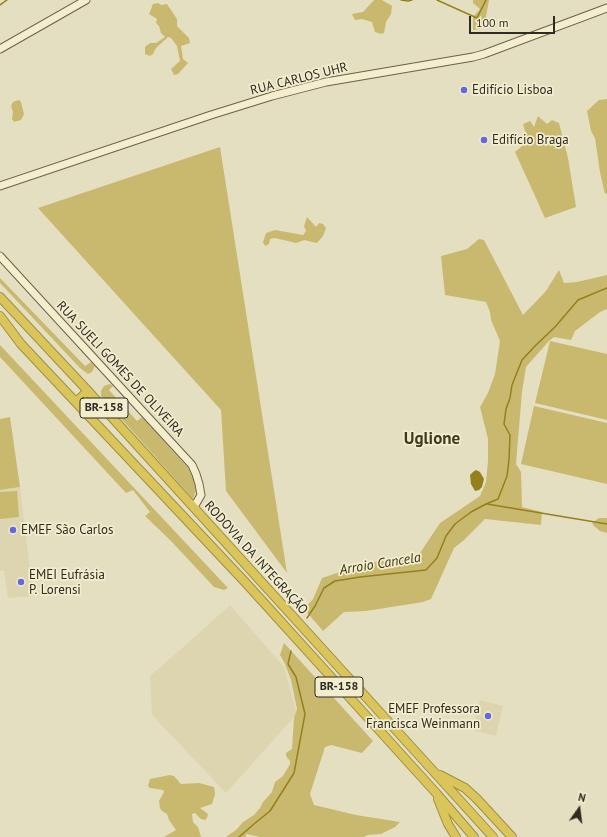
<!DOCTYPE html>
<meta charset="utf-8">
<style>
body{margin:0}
#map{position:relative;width:607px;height:837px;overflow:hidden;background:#e5dfc2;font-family:"PT Sans",sans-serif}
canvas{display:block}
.north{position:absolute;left:559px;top:789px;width:40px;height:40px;-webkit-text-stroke:3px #f2edcf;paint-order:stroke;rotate:14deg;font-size:11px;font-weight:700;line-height:16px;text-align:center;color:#2e2b20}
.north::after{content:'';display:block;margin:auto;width:14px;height:18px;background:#2e2b20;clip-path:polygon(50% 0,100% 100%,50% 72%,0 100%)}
.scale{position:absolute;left:469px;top:16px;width:86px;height:18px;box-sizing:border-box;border:2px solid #2e2b20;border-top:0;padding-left:5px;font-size:12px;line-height:14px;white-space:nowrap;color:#2e2b20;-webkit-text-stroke:3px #f2edcf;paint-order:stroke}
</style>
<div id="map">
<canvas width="607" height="837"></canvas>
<div class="north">N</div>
<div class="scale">100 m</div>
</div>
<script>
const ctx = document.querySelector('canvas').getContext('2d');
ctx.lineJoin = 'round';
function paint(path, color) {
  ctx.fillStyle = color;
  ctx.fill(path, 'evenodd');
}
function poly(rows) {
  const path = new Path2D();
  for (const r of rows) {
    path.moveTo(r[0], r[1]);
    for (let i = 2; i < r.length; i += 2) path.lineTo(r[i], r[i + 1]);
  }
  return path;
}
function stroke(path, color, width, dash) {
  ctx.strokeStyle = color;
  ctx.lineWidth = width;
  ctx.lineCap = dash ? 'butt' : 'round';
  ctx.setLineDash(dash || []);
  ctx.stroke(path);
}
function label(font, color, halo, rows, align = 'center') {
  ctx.font = font + ' "PT Sans",sans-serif';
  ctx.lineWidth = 3.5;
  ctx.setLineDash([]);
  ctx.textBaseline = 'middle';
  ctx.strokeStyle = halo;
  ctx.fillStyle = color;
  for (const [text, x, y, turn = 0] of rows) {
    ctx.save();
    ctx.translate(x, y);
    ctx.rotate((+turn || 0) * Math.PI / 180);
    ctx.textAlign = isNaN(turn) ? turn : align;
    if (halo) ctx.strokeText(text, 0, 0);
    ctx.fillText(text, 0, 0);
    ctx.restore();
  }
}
paint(poly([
 [20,487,33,596,8,598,4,571,0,571,0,490],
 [230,605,284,667,297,714,226,793,152,715,150,676,180,650],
 [480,700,503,706,496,736,473,730]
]), '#dcd5b0');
paint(poly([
 [374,0,382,0,392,6,391,14,386,22,384,33,381,34,375,32,372,22,362,19,355,20,352,14,363,12],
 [473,0,489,0,484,28,473,30,473,17,480,9,473,3],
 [158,3,161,5,167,4,177,19,177,26,189,38,190,43,181,46,183,59,188,63,178,74,174,75,171,69,180,61,177,46,171,38,168,37,156,48,153,54,150,56,145,54,145,47,150,43,156,43,165,37,161,33,159,26,156,23,157,19,149,14,153,4],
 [607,99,607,193,605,194,600,172,595,138,591,131,587,111,599,100],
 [19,100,21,102,24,114,21,120,14,122,12,119,13,112,11,106,13,102],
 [538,116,547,124,552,120,559,123,568,158,576,207,545,218,515,152,528,141,523,124,530,121,534,127],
 [220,147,287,573,226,491,221,410,38,208],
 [307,217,316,227,319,223,323,224,326,228,323,236,317,243,304,240,296,243,275,238,270,239,269,244,265,246,263,242,266,233,275,230,303,235,306,231,304,226],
 [479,239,484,240,523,315,546,291,559,270,564,283,577,282,607,275,607,309,600,312,575,331,571,340,554,337,549,341,526,367,522,392,516,464,521,472,522,507,542,512,541,525,485,519,464,540,454,548,431,599,423,602,366,611,344,612,323,631,304,609,313,599,322,578,367,563,418,556,440,523,480,496,486,482,488,461,488,439,480,407,488,393,495,374,500,341,491,320,490,312,486,302,445,295,441,256,467,249],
 [0,278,85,366,91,362,95,366,92,372,88,374,80,368,0,283],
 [550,341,607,354,607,420,535,403],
 [0,345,228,588,224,590,214,587,171,541,145,516,150,512,133,490,126,493,0,357],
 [110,384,113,386,109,390,137,421,142,417,189,469,194,480,196,491,193,499,101,396,101,391,104,386],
 [534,406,607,423,607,484,521,464],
 [10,417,20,487,0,490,0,419],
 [17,491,19,517,0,519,0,492],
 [599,518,607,518,607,533,600,531,594,526,592,523],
 [284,643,373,741,362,753,331,745,325,747,310,794,314,805,356,815,400,822,395,827,381,834,368,835,364,837,260,837,246,834,246,837,226,837,236,830,243,822,254,815,260,808,263,802,272,792,275,782,283,776,290,764,290,761,286,756,286,753,292,749,294,718,297,709,291,680,285,664,280,655],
 [170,775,174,776,181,784,199,783,214,787,215,794,212,804,200,808,208,814,207,818,205,820,201,819,195,813,192,814,193,822,198,827,201,837,208,837,164,837,176,830,169,820,167,814,162,811,160,808,159,801,164,792,163,790,150,788,148,786,150,779]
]), '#c9b96e');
paint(poly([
 [476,470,480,472,484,479,482,487,479,490,475,491,471,484,470,475,473,472]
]), '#94811b');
stroke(poly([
 [401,0,408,1,412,0],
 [437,0,477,18,486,0],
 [0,5,7,0],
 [487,504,607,524],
 [307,618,315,606,324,588,335,581,360,577,426,570,437,558,446,536,455,524,471,512,486,504,498,499,507,476,509,460,510,435,504,424,506,409,510,398,512,385,522,360,536,345,555,327,578,300,607,288],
 [239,837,254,824,270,811,294,773,305,714,296,677,288,664,291,651]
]), '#94811b', 1.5);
const secondary = poly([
 [0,49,86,0],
 [0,186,211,115,272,96,326,82,473,57,484,54,607,8],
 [0,256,192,465,196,474,199,484,201,495,194,507]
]);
const highway = poly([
 [0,297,88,391,435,773,493,837],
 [0,316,21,344,245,582,437,794,474,837],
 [76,402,88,391],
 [440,775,465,788,477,799,512,837],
 [438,799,448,824,456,837]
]);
stroke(secondary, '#686248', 9);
stroke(highway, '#9e8f46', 10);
stroke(secondary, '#f4eece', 7);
stroke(highway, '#dac55b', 8);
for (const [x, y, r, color] of [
 [464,90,4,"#6467e0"],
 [484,140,4,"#6467e0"],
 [13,530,4,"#6467e0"],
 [21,582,4,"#6467e0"],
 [488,716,4,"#6467e0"]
]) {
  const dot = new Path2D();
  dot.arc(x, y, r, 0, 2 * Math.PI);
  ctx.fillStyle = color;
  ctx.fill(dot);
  stroke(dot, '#f2edcf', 1.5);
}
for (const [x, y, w] of [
 [104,408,48],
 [339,687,48]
]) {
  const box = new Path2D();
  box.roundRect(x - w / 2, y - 10, w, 20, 3);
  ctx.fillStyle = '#f2edcf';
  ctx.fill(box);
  stroke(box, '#2e2b20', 1);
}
label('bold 12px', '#2e2b20', null, [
 ["BR-158",104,408],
 ["BR-158",339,687]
]);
label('13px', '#2e2b20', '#f2edcf', [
 ["RUA CARLOS UHR",299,79,-14],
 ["RUA SUELI GOMES DE OLIVEIRA",120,369,47],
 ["RODOVIA DA INTEGRAÇÃO",256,558,48]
]);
label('13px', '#2e2b20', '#f2edcf', [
 ["Edifício Lisboa",472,90],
 ["Edifício Braga",492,140],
 ["EMEF São Carlos",21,530],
 ["EMEI Eufrásia",29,575],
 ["P. Lorensi",29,590],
 ["EMEF Professora",480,709,"right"],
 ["Francisca Weinmann",480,724,"right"]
], 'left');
label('italic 14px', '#3d350c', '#f2edcf', [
 ["Arroio Cancela",380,564,-9]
]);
label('bold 17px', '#3e3920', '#f2edcf', [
 ["Uglione",432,439]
]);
</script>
